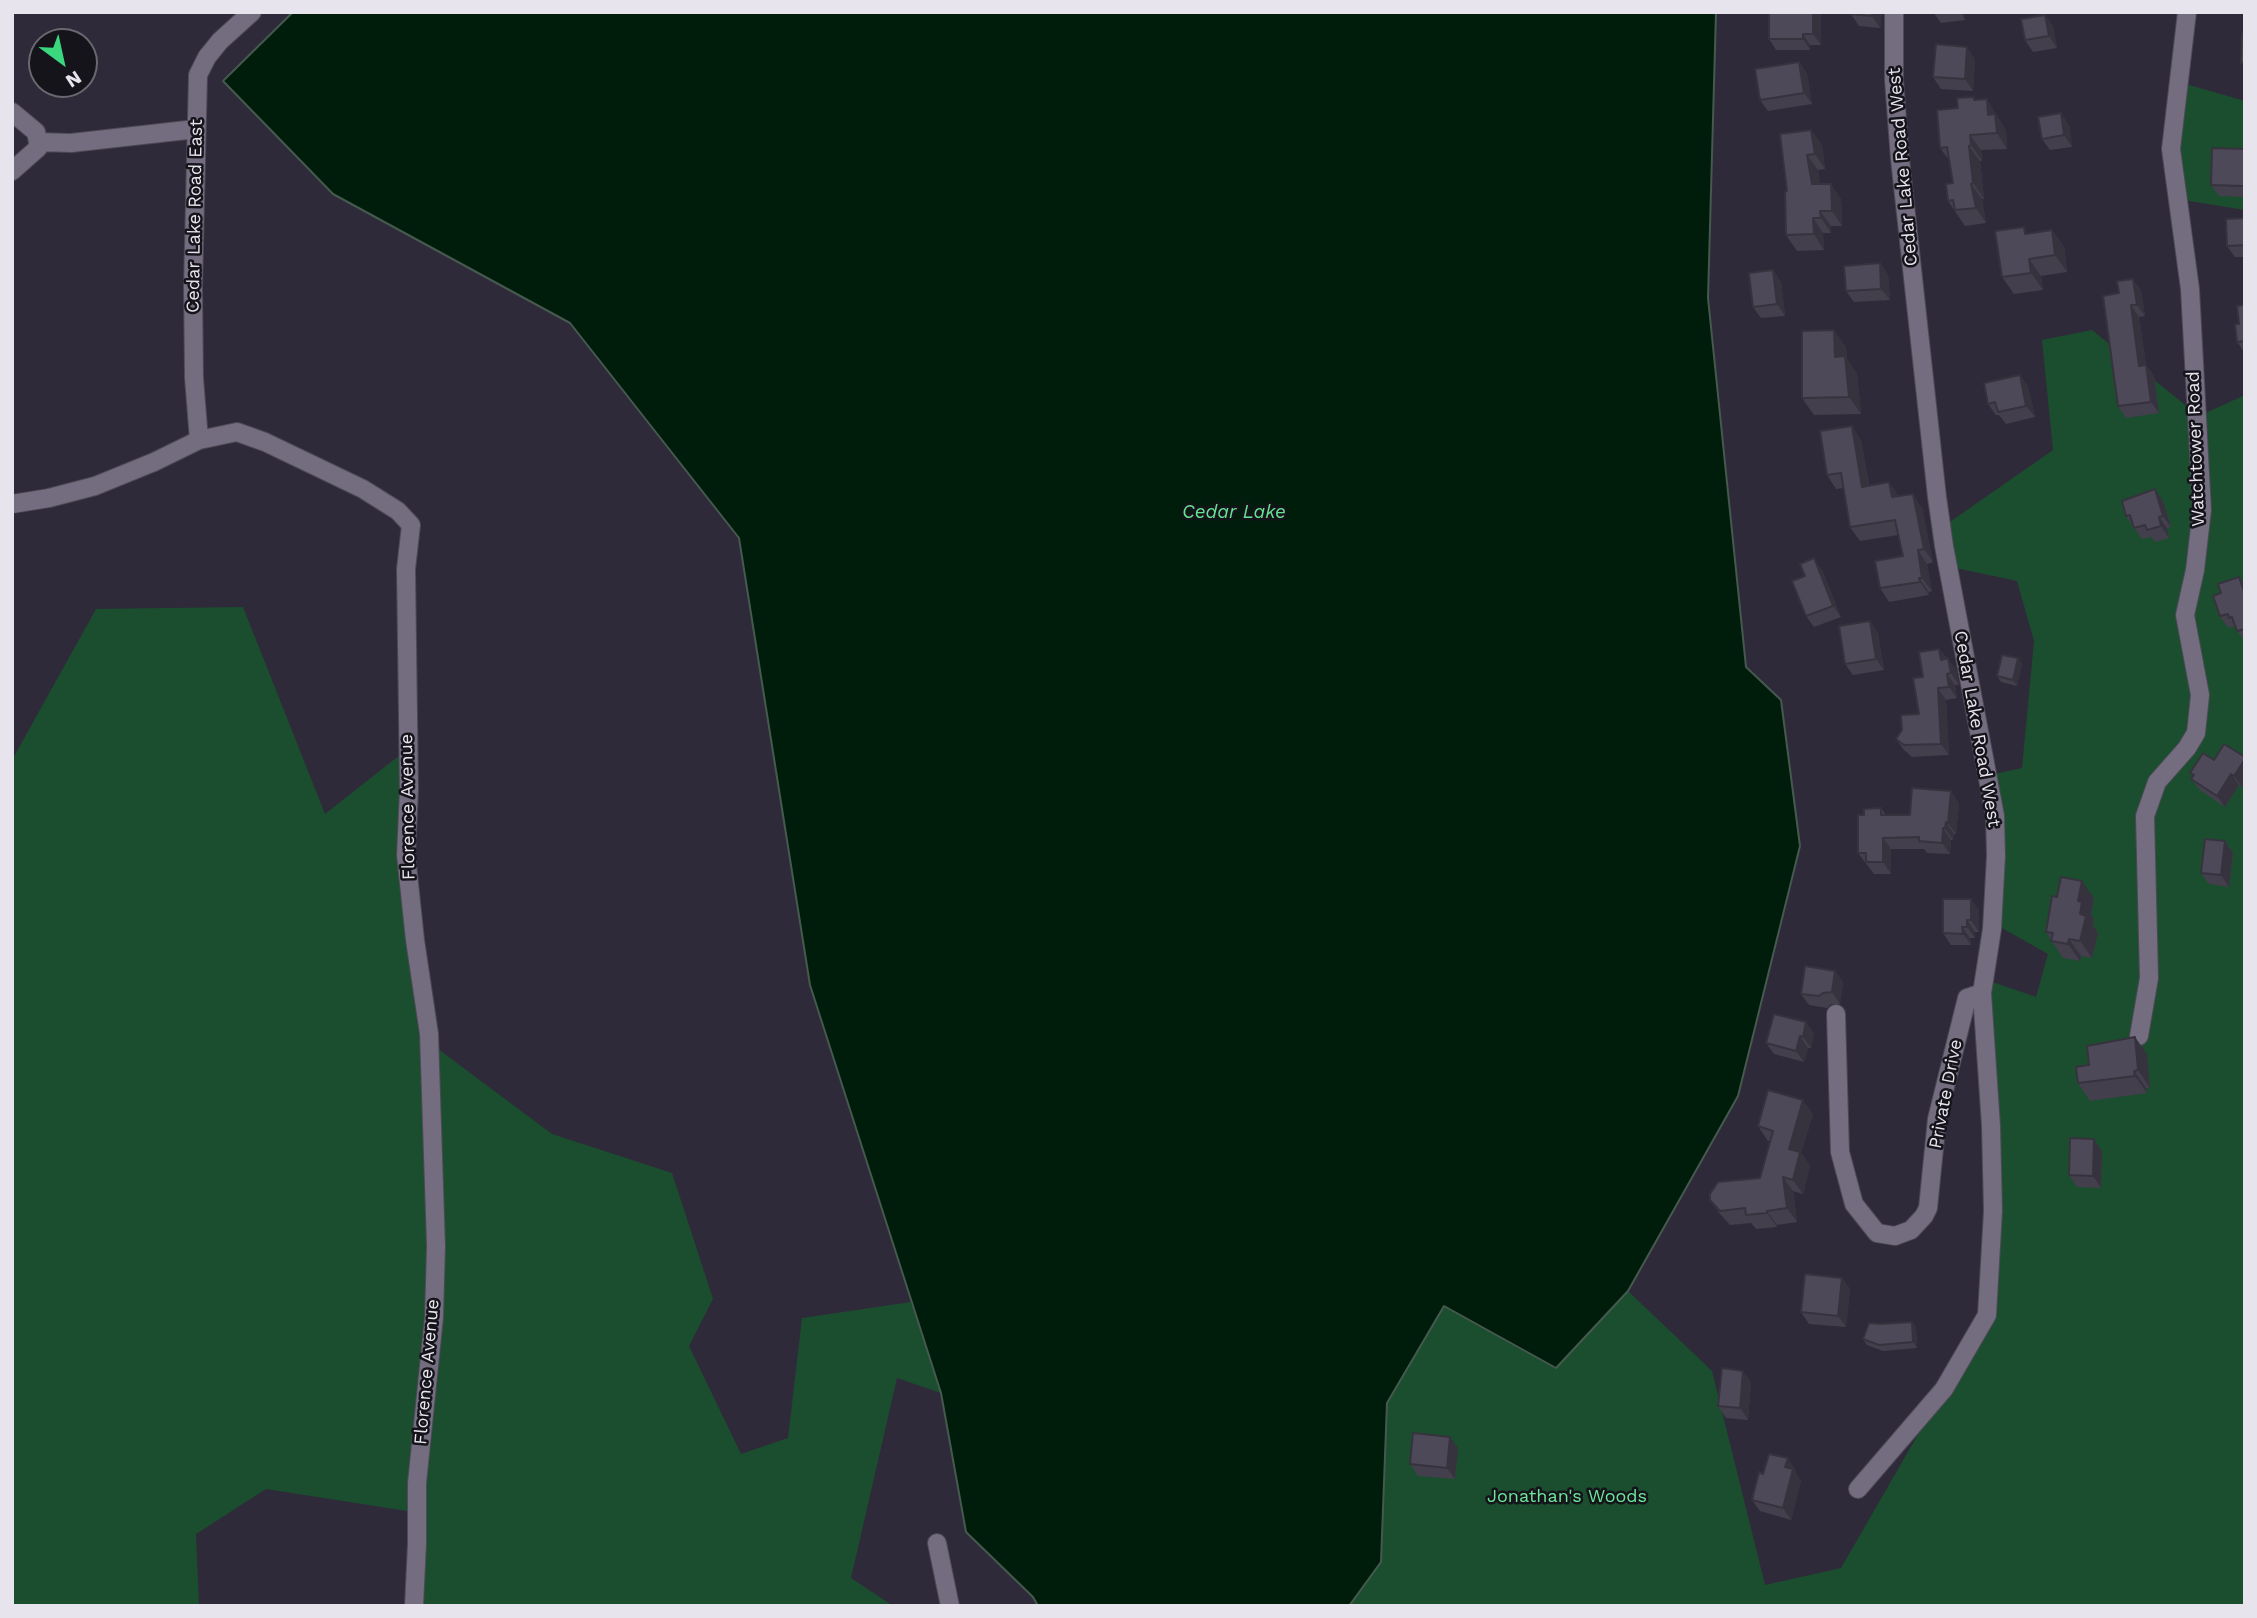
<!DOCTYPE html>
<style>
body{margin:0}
#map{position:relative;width:2257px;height:1618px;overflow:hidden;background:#2f2a39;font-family:"Work Sans",sans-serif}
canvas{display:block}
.frame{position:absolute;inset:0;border:14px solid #e7e4ee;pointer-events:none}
.north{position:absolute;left:28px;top:28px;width:70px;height:70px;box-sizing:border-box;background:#16141b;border:2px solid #6a676f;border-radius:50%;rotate:147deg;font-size:19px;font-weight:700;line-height:28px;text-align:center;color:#e7e4ee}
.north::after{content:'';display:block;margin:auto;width:24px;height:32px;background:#3ad77f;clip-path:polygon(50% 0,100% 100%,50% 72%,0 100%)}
</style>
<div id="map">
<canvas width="2257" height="1618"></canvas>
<div class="frame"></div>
<div class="north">N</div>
</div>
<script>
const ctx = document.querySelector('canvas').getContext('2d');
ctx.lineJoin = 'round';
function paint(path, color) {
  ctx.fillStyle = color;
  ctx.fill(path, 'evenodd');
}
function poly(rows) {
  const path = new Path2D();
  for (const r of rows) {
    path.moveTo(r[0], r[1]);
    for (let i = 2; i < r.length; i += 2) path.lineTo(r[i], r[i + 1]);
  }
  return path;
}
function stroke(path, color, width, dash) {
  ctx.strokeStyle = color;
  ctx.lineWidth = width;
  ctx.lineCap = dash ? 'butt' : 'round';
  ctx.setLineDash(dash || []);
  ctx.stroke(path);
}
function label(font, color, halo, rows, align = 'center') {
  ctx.font = font + ' "Work Sans",sans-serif';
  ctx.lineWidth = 5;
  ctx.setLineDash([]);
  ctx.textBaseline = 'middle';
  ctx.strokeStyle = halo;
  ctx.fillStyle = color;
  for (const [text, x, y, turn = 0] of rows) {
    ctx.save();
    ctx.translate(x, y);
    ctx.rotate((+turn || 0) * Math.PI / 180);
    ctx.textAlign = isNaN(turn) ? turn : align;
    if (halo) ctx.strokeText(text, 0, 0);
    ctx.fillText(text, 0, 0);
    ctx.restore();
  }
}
paint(poly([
 [2182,83,2245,101,2245,210,2177,199],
 [2092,330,2199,416,2245,395,2245,1606,1349,1606,1381,1562,1387,1403,1444,1305,1556,1368,1628,1291,1712,1371,1765,1585,1841,1568,1961,1360,1984,1301,1987,980,2036,997,2048,954,1993,923,1990,775,2022,768,2034,641,2017,581,1951,567,1944,526,2053,450,2042,340],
 [243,607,325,814,405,751,430,1043,552,1134,672,1173,713,1299,689,1346,741,1454,788,1438,802,1318,911,1302,941,1393,897,1378,851,1578,893,1606,413,1606,420,1513,266,1489,196,1534,199,1606,12,1606,12,760,96,609]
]), '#1b4e2f');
const water = poly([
 [293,12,1716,12,1708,298,1746,667,1781,700,1800,846,1738,1096,1628,1291,1556,1368,1444,1306,1387,1403,1381,1562,1349,1606,1038,1606,1033,1597,966,1532,941,1393,810,985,739,538,570,323,333,194,223,81,293,12]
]);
paint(water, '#001d0b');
stroke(water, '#45594f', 2);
const street = poly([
 [12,112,36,132,38,142,38,148,12,171],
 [38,142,71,143,196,129],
 [199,440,194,378,193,287,198,75,207,57,220,41,252,12],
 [12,504,49,498,95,486,154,462,199,440,237,432,265,442,363,489,398,511,411,525,406,569,409,790,406,855,415,940,429,1034,436,1246,434,1317,417,1483,417,1544,414,1606],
 [1836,1014,1840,1152,1854,1204,1877,1233,1895,1236,1911,1230,1924,1216,1928,1208,1937,1119,1967,998,1982,993],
 [2139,1036,2149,978,2145,816,2157,782,2187,748,2196,733,2200,695,2185,615,2195,570,2202,510,2190,289,2171,149,2187,12],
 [1858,1489,1944,1389,1987,1315,1993,1211,1991,1126,1982,993,1992,929,1996,856,1995,816,1944,546,1937,497,1900,159,1894,80,1894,12],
 [937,1543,950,1606]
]);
stroke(street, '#4d4956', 20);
stroke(street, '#736d7f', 18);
paint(poly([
 [1769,12,1821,12,1821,45,1810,45,1810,50,1776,50,1769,39],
 [1851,12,1882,12,1880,28,1859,26,1851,14],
 [1933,12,1964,12,1965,20,1941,23],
 [2045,15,2053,26,2057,48,2033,52,2025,40],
 [1975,59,1973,91,1941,89,1933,77],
 [1799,62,1807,74,1812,104,1768,111,1760,100],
 [1976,100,1997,115,1998,118,2006,130,2007,149,1981,150,1982,161,1980,161,1984,199,1982,199,1986,223,1965,226,1948,201,1953,183,1949,160,1940,148,1958,108],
 [2069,125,2072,147,2050,150,2042,139],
 [1811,130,1822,145,1825,169,1818,170,1820,184,1841,199,1842,226,1831,226,1831,233,1823,233,1824,250,1797,251,1786,235,1787,191],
 [2245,149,2245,197,2219,196,2211,185],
 [2245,218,2245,257,2235,257,2227,246],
 [2052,230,2064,247,2067,272,2041,276,2043,290,2014,294,2002,277,2029,234],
 [1880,263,1888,275,1890,300,1854,302,1846,291],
 [1773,270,1781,282,1785,316,1761,318,1753,307],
 [2141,290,2145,316,2139,317,2146,365,2154,376,2159,413,2126,418,2118,406,2103,296],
 [2245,305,2245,353,2237,342,2239,324],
 [1846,347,1847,359,1857,374,1861,414,1814,415,1802,398],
 [2020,375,2028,387,2035,417,2006,424,1999,415,1996,415,1988,404],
 [1861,440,1869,485,1899,496,1922,508,1933,562,1927,564,1932,591,1929,592,1929,595,1889,602,1880,588,1903,556,1898,535,1860,541,1850,527,1843,488,1836,489,1827,475],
 [2163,501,2171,527,2167,528,2169,538,2155,542,2151,537,2142,539,2126,516],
 [1822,570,1841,617,1814,627,1806,616],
 [2245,585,2245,642,2234,626,2228,628,2220,616],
 [1870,621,1878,633,1884,670,1853,675,1845,664],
 [1939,649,1956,670,1959,685,1955,685,1957,698,1946,700,1949,755,1912,757,1904,750,1896,739,1919,714,1923,677],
 [2018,658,2022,664,2017,686,2001,682,1997,676],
 [2224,744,2242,787,2239,785,2225,807,2200,790,2191,779,2193,777,2190,773,2214,760],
 [1959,803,1956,834,1954,834,1953,840,1951,840,1950,854,1927,853,1924,849,1891,849,1891,874,1874,874,1858,853,1864,815,1881,808,1886,815,1910,815],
 [2225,841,2233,853,2229,887,2209,884,2201,873],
 [2094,898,2091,915,2094,919,2093,926,2098,933,2092,958,2081,956,2080,961,2063,958,2046,932],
 [1979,910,1979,932,1975,932,1975,938,1970,938,1971,945,1951,945,1943,933],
 [1835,971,1843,982,1840,1004,1831,1004,1827,1008,1809,1005,1801,994],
 [1814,1033,1811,1048,1808,1048,1804,1062,1774,1054,1766,1043],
 [2147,1054,2150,1088,2146,1088,2147,1093,2090,1101,2078,1083,2089,1065],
 [1813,1114,1801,1153,1810,1166,1803,1194,1793,1191,1797,1222,1777,1225,1777,1227,1756,1229,1751,1223,1730,1225,1720,1214,1710,1200,1760,1178,1770,1141,1768,1141,1758,1126],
 [2102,1151,2101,1188,2077,1187,2069,1175],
 [1842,1278,1850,1289,1846,1327,1809,1324,1801,1312],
 [1912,1322,1916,1327,1917,1348,1883,1351,1867,1345,1863,1339,1880,1324],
 [1751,1382,1748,1420,1726,1418,1718,1406],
 [1458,1448,1455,1479,1418,1476,1410,1464],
 [1796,1470,1795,1472,1801,1481,1791,1520,1760,1511,1752,1500,1763,1474]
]), '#433f4d');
paint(poly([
 [1813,12,1821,12,1821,45,1813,34],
 [1872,12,1882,12,1880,28,1872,16],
 [1960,12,1964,12,1965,20],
 [2045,15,2053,26,2057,48,2049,36],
 [1803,34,1810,45,1810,50,1803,39],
 [1967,47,1975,59,1973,91,1965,79],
 [1799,62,1807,74,1812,104,1804,93],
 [1987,99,2006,130,2007,149,1997,133,1988,115],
 [2061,113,2069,125,2072,147,2064,135],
 [1811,130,1822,145,1825,169,1815,154],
 [1970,135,1981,150,1982,161,1971,145],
 [1969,146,1980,161,1984,199,1973,183],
 [1807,155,1818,170,1823,199,1812,184],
 [1831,184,1841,199,1842,226,1832,211],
 [1971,184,1982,199,1986,223,1976,208],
 [1820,211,1831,226,1831,233,1821,218],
 [1813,218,1823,233,1824,250,1814,234],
 [2052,230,2064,247,2067,272,2055,255],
 [2029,259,2041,276,2043,290,2031,273],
 [1880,263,1888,275,1890,300,1881,289],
 [1773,270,1781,282,1785,316,1777,304],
 [2133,279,2141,290,2145,316,2137,305],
 [2131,305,2139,317,2148,377,2139,366],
 [1834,330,1846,347,1847,359,1857,374,1861,414,1849,397,1835,357],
 [2146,365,2154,376,2159,413,2151,402],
 [2020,375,2028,387,2035,417,2026,406],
 [1852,426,1861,440,1871,500,1862,487],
 [1889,482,1899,496,1901,511,1892,497],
 [2155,489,2163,501,2171,527,2163,516],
 [1913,494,1922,508,1933,562,1924,549],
 [2159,517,2167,528,2169,538,2161,526],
 [1918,550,1927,564,1932,591,1922,578],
 [1814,558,1822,570,1841,617,1833,606],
 [2239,577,2245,585,2245,594],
 [1919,578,1929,592,1929,595,1920,582],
 [1870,621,1878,633,1884,670,1876,659],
 [1939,649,1947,660,1941,660],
 [1948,658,1956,670,1959,685,1951,673],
 [2018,658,2022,664,2017,686,2013,680],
 [1947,674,1955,685,1957,698,1949,687],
 [1938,688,1946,700,1949,755,1941,744],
 [2245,759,2245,783,2242,787,2234,776],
 [2231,774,2239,785,2225,807,2217,796],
 [1951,791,1959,803,1956,834,1948,823],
 [1946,822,1954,834,1953,840,1945,828],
 [1943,828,1951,840,1950,854,1942,843],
 [1883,838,1891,849,1891,874,1883,862],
 [2225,841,2233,853,2229,887,2221,875],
 [2082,881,2094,898,2091,915,2094,919,2093,926,2098,933,2092,958,2080,941,2078,901],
 [1971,899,1979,910,1979,932,1971,920],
 [1967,920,1975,932,1975,938,1967,927],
 [1962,927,1970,938,1971,945,1963,934],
 [2069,939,2081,956,2080,961,2068,944],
 [1835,971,1843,982,1840,1004,1832,992],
 [1806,1022,1814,1033,1811,1048,1803,1037],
 [1800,1036,1808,1048,1804,1062,1796,1051],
 [2135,1037,2147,1054,2150,1088,2138,1070],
 [2134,1071,2146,1088,2147,1093,2135,1076],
 [1803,1100,1813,1114,1801,1153,1810,1166,1803,1194,1793,1180,1789,1149],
 [2094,1139,2102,1151,2101,1188,2093,1176],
 [1783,1177,1793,1191,1797,1222,1787,1208],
 [1767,1211,1777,1225,1777,1227,1767,1213],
 [1842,1278,1850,1289,1846,1327,1838,1316],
 [1912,1322,1916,1327,1917,1348,1913,1342],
 [1743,1371,1751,1382,1748,1420,1740,1408],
 [1450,1437,1458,1448,1455,1479,1447,1468],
 [1788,1458,1796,1470,1795,1472,1801,1481,1791,1520,1783,1508,1785,1467]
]), '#37333e');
const building = poly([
 [1769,12,1813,12,1813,34,1803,34,1803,39,1769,39,1769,12],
 [1851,12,1872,12,1872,16,1851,14,1851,12],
 [2045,15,2049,36,2025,40,2021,19,2045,15],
 [2242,34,2245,34,2245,63,2241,63,2242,34],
 [1936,44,1967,47,1965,79,1933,77,1936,44],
 [1799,62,1804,93,1760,100,1755,69,1799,62],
 [1974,97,1974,100,1987,99,1988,115,1995,114,1997,133,1970,135,1971,145,1969,146,1973,183,1971,184,1976,208,1955,210,1953,200,1948,201,1946,184,1953,183,1947,147,1940,148,1937,110,1958,108,1957,98,1974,97],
 [2061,113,2064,135,2042,139,2038,117,2061,113],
 [1811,130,1815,154,1807,155,1812,184,1831,184,1832,211,1820,211,1821,218,1813,218,1814,234,1786,235,1785,192,1787,191,1780,134,1811,130],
 [2212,148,2245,149,2244,186,2211,185,2212,148],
 [2245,218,2245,245,2227,246,2226,219,2245,218],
 [2024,227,2025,234,2052,230,2055,255,2029,259,2031,273,2002,277,1995,231,2024,227],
 [1880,263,1881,289,1846,291,1844,266,1880,263],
 [1773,270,1777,304,1753,307,1749,273,1773,270],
 [2133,279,2137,305,2131,305,2139,366,2146,365,2151,402,2118,406,2103,296,2119,293,2117,281,2133,279],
 [2245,305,2245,341,2237,342,2235,324,2239,324,2237,306,2245,305],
 [1834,330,1835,357,1845,356,1849,397,1802,398,1802,331,1834,330],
 [2020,375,2026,406,1998,412,1995,402,1988,404,1984,383,2020,375],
 [1852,426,1862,487,1889,482,1892,497,1913,494,1924,549,1918,550,1922,578,1919,578,1920,582,1880,588,1875,561,1903,556,1895,520,1850,527,1841,473,1827,475,1820,431,1852,426],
 [2155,489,2163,516,2159,517,2161,526,2147,530,2145,525,2134,528,2130,515,2126,516,2122,501,2155,489],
 [1814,558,1833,606,1806,616,1792,581,1805,576,1800,564,1814,558],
 [2239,577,2245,594,2245,629,2237,631,2232,617,2229,618,2228,614,2220,616,2213,596,2221,593,2218,584,2239,577],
 [1870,621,1876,659,1845,664,1839,626,1870,621],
 [1939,649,1941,660,1948,658,1951,673,1947,674,1949,687,1938,688,1941,744,1904,745,1896,739,1902,730,1901,715,1919,714,1913,678,1923,677,1919,652,1939,649],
 [2002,655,2018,658,2013,680,1997,676,2002,655],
 [2224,744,2245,757,2245,759,2234,776,2231,774,2217,796,2191,779,2194,775,2190,773,2203,753,2214,760,2224,744],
 [1912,788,1951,791,1948,823,1946,822,1945,828,1943,828,1942,843,1919,841,1919,837,1883,838,1883,862,1866,862,1866,853,1858,853,1858,815,1864,815,1864,809,1881,808,1881,815,1910,815,1912,788],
 [2205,839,2225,841,2221,875,2201,873,2205,839],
 [2061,877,2082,881,2078,901,2082,902,2080,914,2086,916,2080,941,2069,939,2068,944,2051,941,2053,933,2046,932,2052,896,2057,897,2061,877],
 [1943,899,1971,899,1971,920,1967,920,1967,927,1962,927,1963,934,1943,933,1943,899],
 [1805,966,1835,971,1832,992,1823,993,1819,996,1801,994,1805,966],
 [1774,1014,1806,1022,1803,1037,1800,1036,1796,1051,1766,1043,1774,1014],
 [2135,1037,2138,1070,2134,1071,2135,1076,2078,1083,2076,1067,2089,1065,2087,1046,2135,1037],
 [1768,1090,1803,1100,1789,1149,1800,1152,1793,1180,1783,1177,1787,1208,1767,1211,1767,1213,1746,1215,1745,1208,1720,1211,1710,1200,1710,1194,1718,1182,1760,1178,1773,1131,1758,1126,1768,1090],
 [2070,1138,2094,1139,2093,1176,2069,1175,2070,1138],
 [1805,1274,1842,1278,1838,1316,1801,1312,1805,1274],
 [1912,1322,1913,1342,1879,1345,1863,1339,1869,1323,1880,1324,1912,1322],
 [1722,1368,1743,1371,1740,1408,1718,1406,1722,1368],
 [1413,1433,1450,1437,1447,1468,1410,1464,1413,1433],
 [1769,1454,1788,1458,1785,1467,1793,1469,1783,1508,1752,1500,1759,1472,1763,1474,1769,1454]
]);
paint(building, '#4e4959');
stroke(building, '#37333e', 2);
label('18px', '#e7e4ee', '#16141b', [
 ["Cedar Lake Road West",1903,167,-95],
 ["Cedar Lake Road East",195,216,-89],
 ["Watchtower Road",2196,449,-92],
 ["Cedar Lake Road West",1977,729,80],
 ["Florence Avenue",408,807,-91],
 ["Private Drive",1946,1094,-79],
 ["Florence Avenue",427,1372,-85]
]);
label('18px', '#6be799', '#16141b', [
 ["Jonathan's Woods",1567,1497]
]);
label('italic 19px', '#66e294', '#16141b', [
 ["Cedar Lake",1234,512]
]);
</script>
